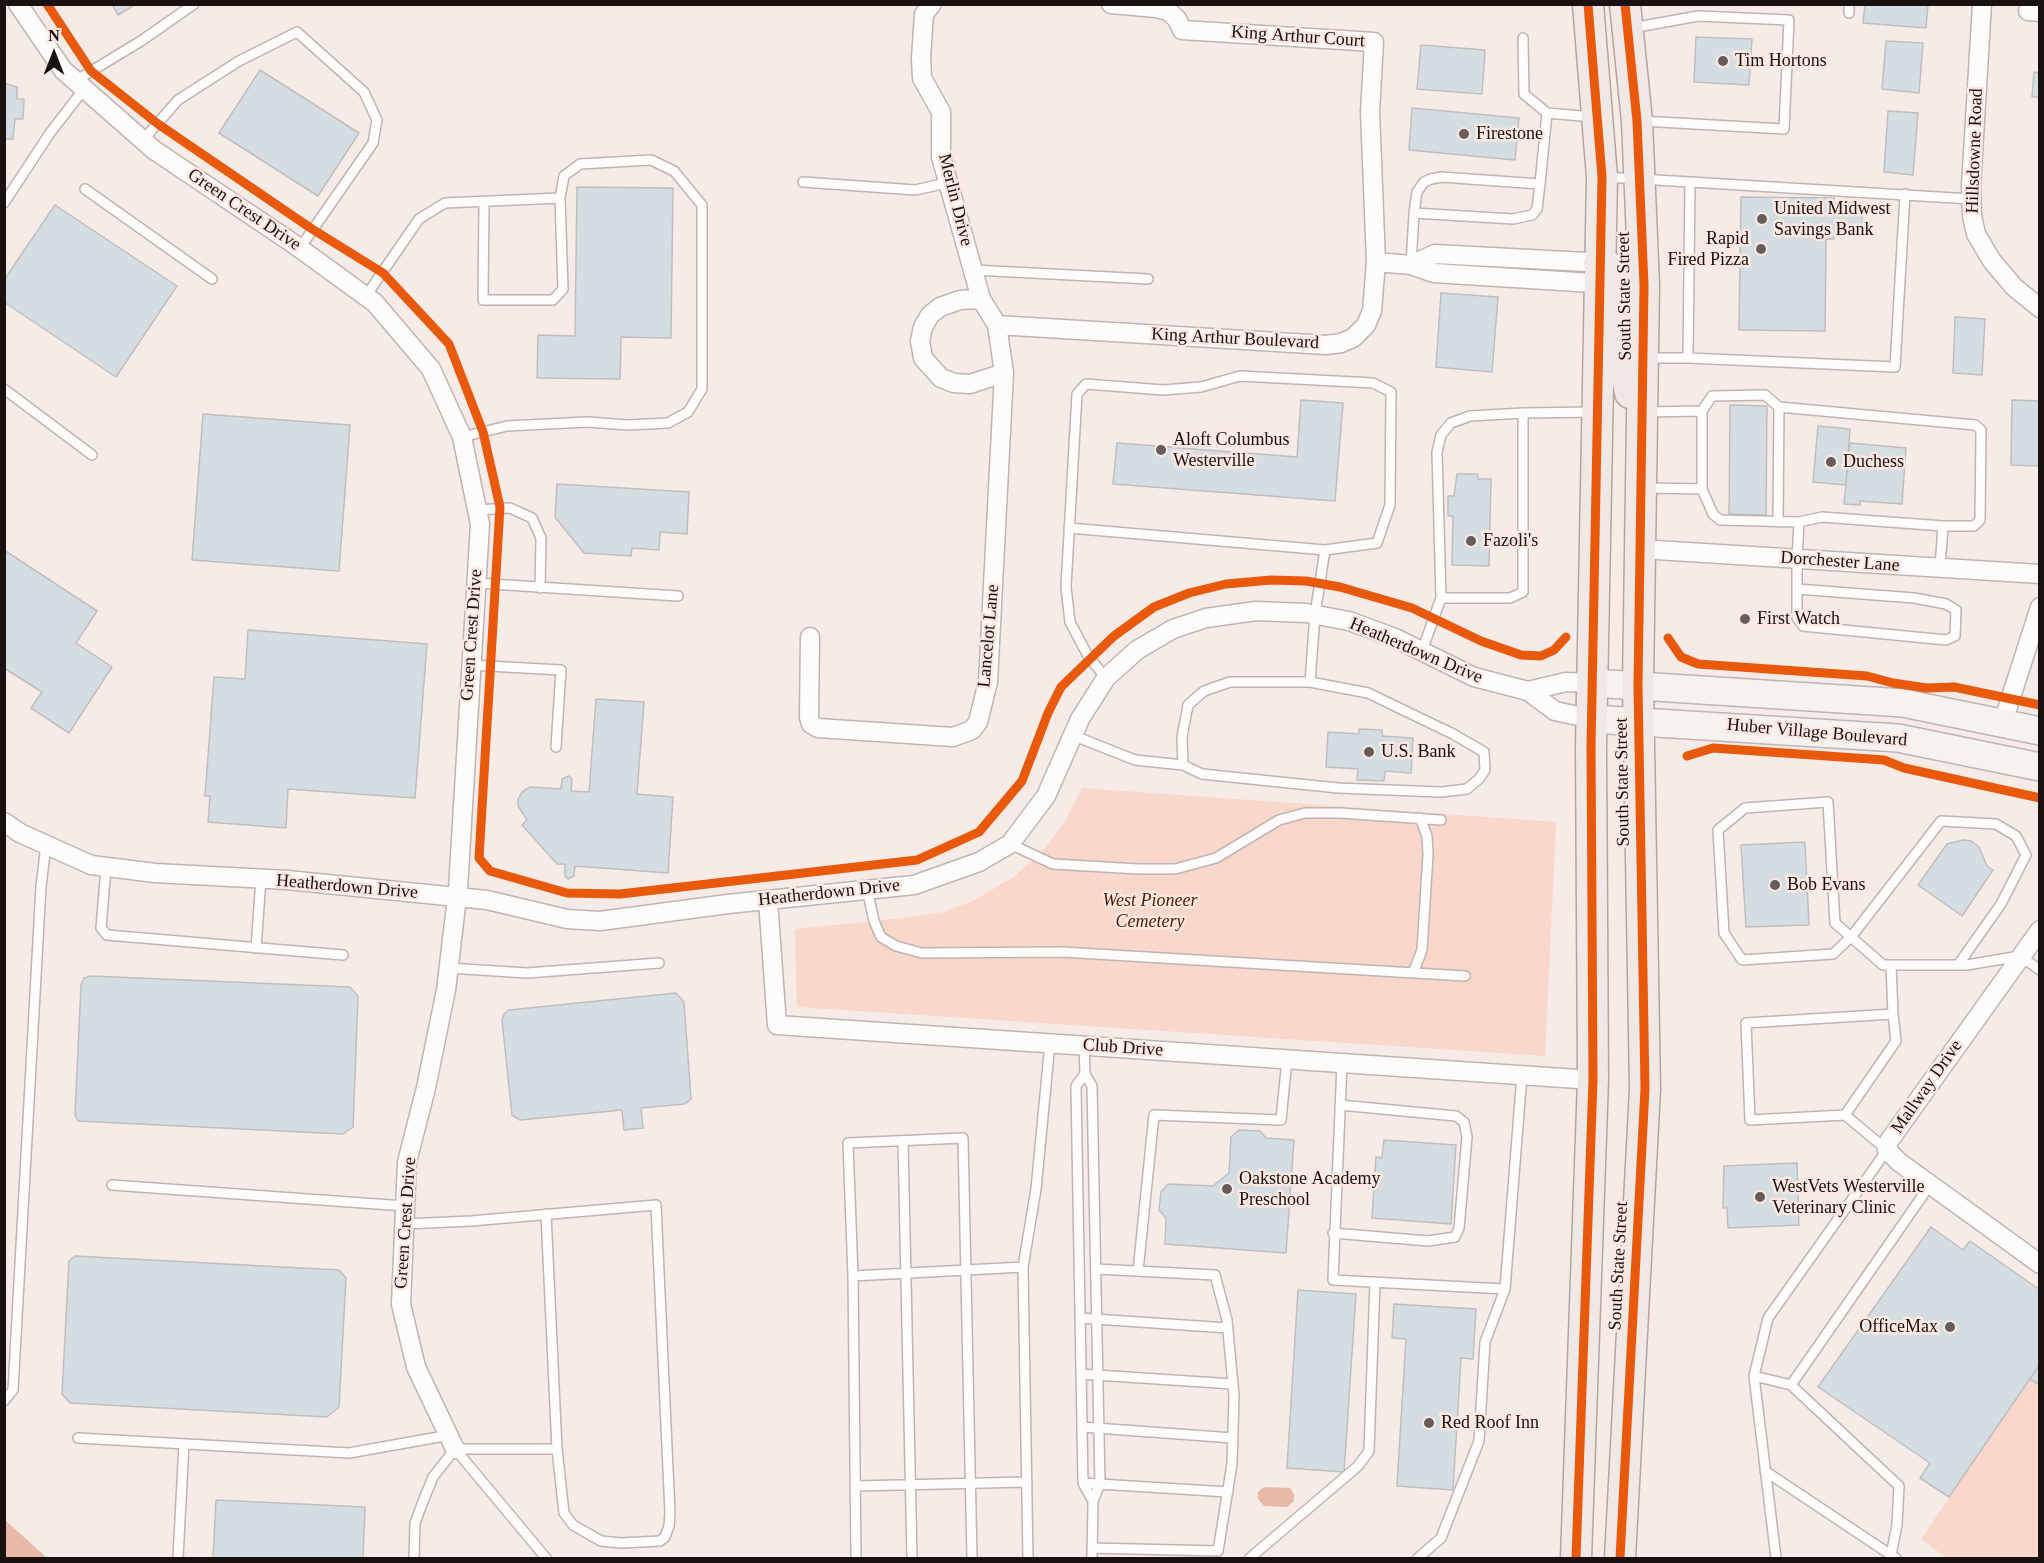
<!DOCTYPE html>
<style>
body{margin:0}
#map{position:relative;width:2044px;height:1563px;overflow:hidden;background:#f6ebe7;font-family:"Times New Roman",serif}
canvas{display:block}
.frame{position:absolute;inset:0;border:6px solid #18110f;pointer-events:none}
.north{position:absolute;left:24px;top:24px;width:60px;height:60px;-webkit-text-stroke:4px #fce8e1;paint-order:stroke;rotate:0deg;font-size:16px;font-weight:700;line-height:24px;text-align:center;color:#18110f}
.north::after{content:'';display:block;margin:auto;width:21px;height:27px;background:#18110f;clip-path:polygon(50% 0,100% 100%,50% 72%,0 100%)}
</style>
<div id="map">
<canvas width="2044" height="1563"></canvas>
<div class="frame"></div>
<div class="north">N</div>
</div>
<script>
const ctx = document.querySelector('canvas').getContext('2d');
ctx.lineJoin = 'round';
function paint(path, color) {
  ctx.fillStyle = color;
  ctx.fill(path, 'evenodd');
}
function poly(rows) {
  const path = new Path2D();
  for (const r of rows) {
    path.moveTo(r[0], r[1]);
    for (let i = 2; i < r.length; i += 2) path.lineTo(r[i], r[i + 1]);
  }
  return path;
}
function stroke(path, color, width, dash) {
  ctx.strokeStyle = color;
  ctx.lineWidth = width;
  ctx.lineCap = dash ? 'butt' : 'round';
  ctx.setLineDash(dash || []);
  ctx.stroke(path);
}
function label(font, color, halo, rows, align = 'center') {
  ctx.font = font + ' "Times New Roman",serif';
  ctx.lineWidth = 5;
  ctx.setLineDash([]);
  ctx.textBaseline = 'middle';
  ctx.strokeStyle = halo;
  ctx.fillStyle = color;
  for (const [text, x, y, turn = 0] of rows) {
    ctx.save();
    ctx.translate(x, y);
    ctx.rotate((+turn || 0) * Math.PI / 180);
    ctx.textAlign = isNaN(turn) ? turn : align;
    if (halo) ctx.strokeText(text, 0, 0);
    ctx.fillText(text, 0, 0);
    ctx.restore();
  }
}
paint(poly([
 [1082,788,1556,822,1545,1056,797,1007,795,929,904,918,943,912,973,901,1015,876,1046,847,1065,821],
 [2030,1379,2039,1385,2039,1558,1947,1558,1921,1539]
]), '#f9d7ca');
paint(poly([
 [1264,1487,1290,1488,1294,1494,1294,1501,1287,1507,1264,1506,1258,1499,1258,1492],
 [5,1520,46,1557,70,1558,5,1558]
]), '#e9b9a7');
const building = poly([
 [112,4,136,4,118,15,112,4],
 [1865,4,1928,4,1926,28,1863,23,1865,4],
 [1696,37,1752,39,1749,85,1694,82,1696,37],
 [1886,41,1923,43,1919,93,1882,89,1886,41],
 [1421,45,1485,50,1482,94,1417,89,1421,45],
 [260,70,359,133,318,196,219,133,260,70],
 [2034,72,2040,73,2040,97,2032,97,2034,72],
 [4,83,17,87,17,99,24,99,23,119,15,119,13,139,4,139,4,83],
 [1412,108,1519,118,1515,160,1409,150,1412,108],
 [1888,111,1918,113,1913,175,1884,172,1888,111],
 [577,187,673,188,671,338,621,337,620,379,537,378,538,335,575,336,577,187],
 [1741,197,1834,198,1834,203,1862,203,1862,235,1834,235,1834,239,1826,239,1825,331,1739,330,1741,197],
 [55,205,177,286,116,377,4,302,4,280,55,205],
 [1441,293,1498,297,1492,372,1436,367,1441,293],
 [1955,317,1985,319,1982,375,1953,373,1955,317],
 [1301,400,1343,403,1335,501,1113,484,1117,443,1297,457,1301,400],
 [2012,400,2040,401,2040,466,2011,465,2012,400],
 [1730,405,1767,406,1766,515,1729,514,1730,405],
 [203,414,350,425,339,571,192,560,203,414],
 [1818,426,1850,429,1846,485,1813,482,1818,426],
 [1850,443,1906,448,1902,504,1860,501,1860,505,1844,504,1850,443],
 [1457,474,1478,474,1478,479,1491,479,1489,566,1452,565,1453,516,1448,516,1448,496,1454,496,1457,474],
 [557,484,689,492,687,534,660,532,659,550,632,548,631,556,584,553,555,517,557,484],
 [4,550,97,611,76,643,112,667,69,733,31,708,42,692,4,668,4,550],
 [248,630,427,644,415,798,288,789,286,828,208,822,210,796,205,796,214,677,245,679,248,630],
 [596,699,644,702,637,794,673,797,668,873,575,866,574,876,568,879,565,876,565,864,557,864,522,825,527,820,518,806,518,799,522,792,530,787,561,789,562,779,569,776,572,779,571,791,589,792,596,699],
 [1359,729,1382,730,1382,736,1413,738,1411,773,1385,771,1384,781,1357,780,1358,769,1326,767,1328,732,1359,734,1359,729],
 [1963,840,1971,841,1979,847,1987,866,1993,870,1962,916,1918,885,1947,844,1963,840],
 [1805,842,1809,925,1746,927,1741,845,1805,842],
 [91,976,350,987,358,996,353,1127,343,1134,78,1121,75,1115,81,985,84,978,91,976],
 [676,993,684,1002,691,1099,685,1104,641,1108,643,1128,624,1130,622,1110,520,1120,512,1115,502,1020,504,1014,509,1010,676,993],
 [1239,1130,1260,1131,1266,1138,1294,1140,1286,1253,1165,1244,1166,1218,1159,1210,1161,1192,1168,1184,1213,1186,1229,1173,1231,1137,1239,1130],
 [1384,1140,1456,1145,1451,1224,1372,1218,1376,1157,1382,1158,1384,1140],
 [1797,1163,1799,1225,1728,1228,1727,1208,1723,1208,1724,1166,1797,1163],
 [1931,1227,1963,1250,1970,1241,2040,1290,2040,1364,1949,1497,1920,1478,1930,1463,1818,1387,1931,1227],
 [75,1256,339,1270,346,1278,339,1407,327,1417,70,1403,62,1394,69,1261,75,1256],
 [1298,1290,1356,1294,1344,1472,1287,1468,1298,1290],
 [1394,1304,1476,1309,1473,1359,1461,1358,1453,1490,1397,1486,1406,1339,1392,1338,1394,1304],
 [2040,1364,2040,1385,2030,1379,2040,1364],
 [216,1500,365,1507,363,1558,213,1558,216,1500]
]);
paint(building, '#d4dee2');
stroke(building, '#bfbebe', 1.5);
const lane = poly([
 [1849,13,1849,4],
 [1632,28,1698,16,1789,20,1784,129,1641,121],
 [1523,38,1524,94,1547,113],
 [75,81,141,41,194,4],
 [143,140,178,100,239,61,297,32,364,92,377,120,373,143,300,248],
 [1605,177,1690,182,1688,358,1646,358],
 [803,182,915,190,947,183],
 [1690,182,1971,199],
 [85,189,212,279],
 [4,203,50,133,84,89],
 [1414,213,1417,192,1424,182,1431,179,1441,177,1540,184],
 [1411,265,1414,213,1513,219,1532,215,1537,209,1540,184,1547,113,1593,117],
 [974,270,1148,279],
 [366,296,419,219,445,203,560,198],
 [1688,358,1895,367,1905,194],
 [4,389,92,455],
 [1702,411,1702,489],
 [462,437,507,426,587,422,628,425,668,423,688,412,702,389,702,205,674,171,651,160,580,164,564,176,560,198,563,289,553,300,483,300,484,202],
 [1646,488,1702,489,1713,514,1720,520,1799,522,1822,517,1943,526,1974,526,1980,520,1981,430,1975,425,1779,407,1765,395,1712,396,1702,411,1647,412],
 [477,510,510,508,532,518,541,538,540,588],
 [1778,522,1779,407],
 [1069,528,1325,550],
 [1940,568,1943,526],
 [476,583,678,596],
 [1797,589,1914,598,1946,604,1956,610,1955,636,1946,640,1803,626,1797,618,1797,559,1799,522],
 [1441,598,1437,452,1441,435,1451,423,1470,416,1523,413],
 [1422,651,1441,598,1510,598,1523,592,1523,413,1594,412],
 [470,665,561,670,556,747],
 [1106,678,1088,656,1070,622,1066,587,1077,394,1086,384,1163,390,1201,387,1240,376,1373,383,1391,392,1390,505,1377,543,1325,550,1315,614,1310,682],
 [1230,682,1310,682,1368,693,1453,734,1484,752,1485,770,1479,779,1467,789,1441,792,1338,788,1202,774,1183,765,1182,737,1188,705,1204,691,1230,682],
 [1072,735,1135,760,1183,765],
 [1010,844,1053,864,1138,869,1175,869,1216,858,1279,820,1305,813,1340,813,1441,820],
 [106,867,101,928,107,935,343,955],
 [867,889,874,921,881,937,896,946,922,953,1062,952,1465,976],
 [256,948,261,879],
 [1891,965,1893,1014,1746,1023,1750,1120,1845,1115,1896,1041,1893,1014],
 [1958,965,2001,904,2026,855,2016,836,1996,824,1941,821,1851,937,1833,954,1742,960,1724,933,1718,830,1745,808,1828,802,1835,923,1883,965,1967,965,2020,956,2040,970],
 [448,968,527,973,659,963],
 [1413,973,1422,950,1428,855,1427,836,1420,818],
 [1084,1045,1085,1074,1092,1086,1100,1484,1093,1501,1092,1558],
 [1342,1063,1333,1280,1505,1289,1522,1075],
 [1085,1074,1076,1086,1083,1483,1093,1501],
 [903,1141,912,1558],
 [112,1185,405,1206],
 [404,1224,471,1221,656,1205,670,1513,669,1526,665,1537,660,1541,621,1543,601,1541,573,1525,564,1513,557,1449],
 [1333,1233,1428,1241,1455,1237,1459,1228,1467,1137,1464,1122,1456,1116,1340,1105],
 [1138,1271,1154,1115,1281,1120,1287,1059],
 [853,1276,848,1143,963,1138,972,1558],
 [1080,1318,1228,1328],
 [1081,1374,1233,1384],
 [1754,1376,1791,1385,1930,1185],
 [1791,1385,1899,1486,1897,1525,1891,1555,1896,1558],
 [4,1401,13,1390,41,886,46,845],
 [1082,1427,1233,1438],
 [78,1438,349,1453,450,1435],
 [455,1449,557,1449,546,1214],
 [455,1449,546,1558],
 [1765,1471,1891,1555],
 [1083,1483,1228,1492],
 [855,1486,1027,1482],
 [1092,1548,1218,1551,1232,1464,1234,1396,1227,1320,1215,1275,1096,1269],
 [178,1558,184,1444],
 [414,1558,415,1523,422,1504,433,1477,455,1449],
 [856,1558,853,1276,1023,1267],
 [1028,1558,1023,1267,1036,1189,1050,1043],
 [1250,1558,1358,1466,1369,1451,1375,1282],
 [1418,1558,1441,1538,1479,1441,1485,1342,1505,1289],
 [1776,1558,1754,1376,1768,1318,1887,1150,1845,1115]
]);
const street = poly([
 [18,4,63,70,154,150,291,242,375,303,431,369,462,437,480,524,458,889,446,990,426,1088,407,1162,401,1304,416,1367,455,1449],
 [1982,4,1971,186,1972,216,1976,234,1992,261,2014,287,2040,308],
 [2028,11,2040,12],
 [1376,262,1411,265,1434,273,1609,284],
 [1411,265,1435,254,1643,265],
 [981,299,960,300,940,307,930,315,923,327,920,341,923,358,941,378,954,383,970,384,1004,373],
 [997,325,1326,345,1341,343,1353,338,1366,325,1372,311,1376,262,1370,112,1374,42,1182,30,1177,19,1168,11,1156,8,1111,4],
 [1640,549,2040,574],
 [810,637,809,717,811,724,818,728,953,737,972,730,978,722,988,682,1004,373,997,325,981,299,941,157,941,112,922,78,921,58,924,14,932,4],
 [1528,691,1566,682,1593,683],
 [2003,722,2040,607],
 [4,822,20,833,91,865,155,873,287,880,487,900,567,919,600,921,728,904,914,885,979,862,1010,844,1046,796,1080,719,1106,678,1137,650,1173,629,1206,618,1256,611,1306,613,1349,621,1395,638,1474,677,1528,691,1555,711,1592,719],
 [768,900,777,1025,1593,1080],
 [2040,930,1889,1141,1887,1150,1899,1162,2040,1264]
]);
const secondary = poly([
 [1593,683,1903,703,2040,731],
 [1592,719,1898,738,2040,767]
]);
const primary = poly([
 [1599,264,1618,276,1621,284,1622,352,1630,393],
 [1576,1558,1593,1080,1591,746,1602,177,1588,4],
 [1620,1558,1645,1089,1638,685,1644,285,1637,121,1625,4]
]);
stroke(lane, '#bdb5b2', 12);
stroke(street, '#bdb5b2', 21);
stroke(secondary, '#bdb5b2', 30);
stroke(primary, '#b5a59e', 33);
stroke(lane, '#fefcfb', 9);
stroke(street, '#fefcfb', 18);
stroke(secondary, '#f6f2f0', 27);
stroke(primary, '#efe8e4', 30);
stroke(poly([
 [47,4,91,71,158,124,312,229,383,273,449,344,483,432,500,507,479,858,490,871,567,893,620,894,917,860,979,832,1022,781,1048,713,1061,687,1114,636,1154,607,1189,593,1226,584,1271,580,1306,581,1340,587,1412,608,1481,641,1521,655,1541,656,1554,650,1566,637],
 [1668,638,1681,657,1698,664,1867,676,1893,683,1927,688,1954,687,2040,705],
 [1687,756,1713,748,1884,760,1904,768,2040,798],
 [1576,1558,1593,1080,1591,746,1602,177,1588,4],
 [1620,1558,1645,1089,1638,685,1644,285,1637,121,1625,4]
]), '#e8590c', 9);
for (const [x, y, r, color] of [
 [1723,61,6,"#665d5b"],
 [1464,134,6,"#665d5b"],
 [1762,219,6,"#665d5b"],
 [1761,249,6,"#665d5b"],
 [1161,450,6,"#665d5b"],
 [1831,462,6,"#665d5b"],
 [1471,541,6,"#665d5b"],
 [1745,619,6,"#665d5b"],
 [1369,752,6,"#665d5b"],
 [1775,885,6,"#665d5b"],
 [1227,1189,6,"#665d5b"],
 [1760,1197,6,"#665d5b"],
 [1950,1327,6,"#665d5b"],
 [1429,1423,6,"#665d5b"]
]) {
  const dot = new Path2D();
  dot.arc(x, y, r, 0, 2 * Math.PI);
  ctx.fillStyle = color;
  ctx.fill(dot);
  stroke(dot, '#fce8e1', 2);
}
label('18px', '#18110f', '#fce8e1', [
 ["King Arthur Court",1298,37,4],
 ["Hillsdowne Road",1975,151,-88],
 ["Merlin Drive",955,200,76],
 ["Green Crest Drive",244,210,34],
 ["South State Street",1625,296,-91],
 ["King Arthur Boulevard",1235,339,3],
 ["Dorchester Lane",1840,562,4],
 ["Green Crest Drive",472,635,-86],
 ["Lancelot Lane",989,636,-85],
 ["Heatherdown Drive",1416,651,23],
 ["Huber Village Boulevard",1817,733,5],
 ["South State Street",1623,782,-91],
 ["Heatherdown Drive",347,887,5],
 ["Heatherdown Drive",829,893,-6],
 ["Club Drive",1123,1048,4],
 ["Mallway Drive",1927,1087,-55],
 ["Green Crest Drive",406,1223,-86],
 ["South State Street",1619,1266,-87]
]);
label('18px', '#18110f', '#fce8e1', [
 ["Tim Hortons",1735,61],
 ["Firestone",1476,134],
 ["United Midwest",1774,209],
 ["Savings Bank",1774,230],
 ["Rapid",1749,239,"right"],
 ["Fired Pizza",1749,260,"right"],
 ["Aloft Columbus",1173,440],
 ["Westerville",1173,461],
 ["Duchess",1843,462],
 ["Fazoli's",1483,541],
 ["First Watch",1757,619],
 ["U.S. Bank",1381,752],
 ["Bob Evans",1787,885],
 ["Oakstone Academy",1239,1179],
 ["Preschool",1239,1200],
 ["WestVets Westerville",1772,1187],
 ["Veterinary Clinic",1772,1208],
 ["OfficeMax",1938,1327,"right"],
 ["Red Roof Inn",1441,1423]
], 'left');
label('italic 18px', '#521900', '#fce8e1', [
 ["West Pioneer",1150,901],
 ["Cemetery",1150,922]
]);
</script>
